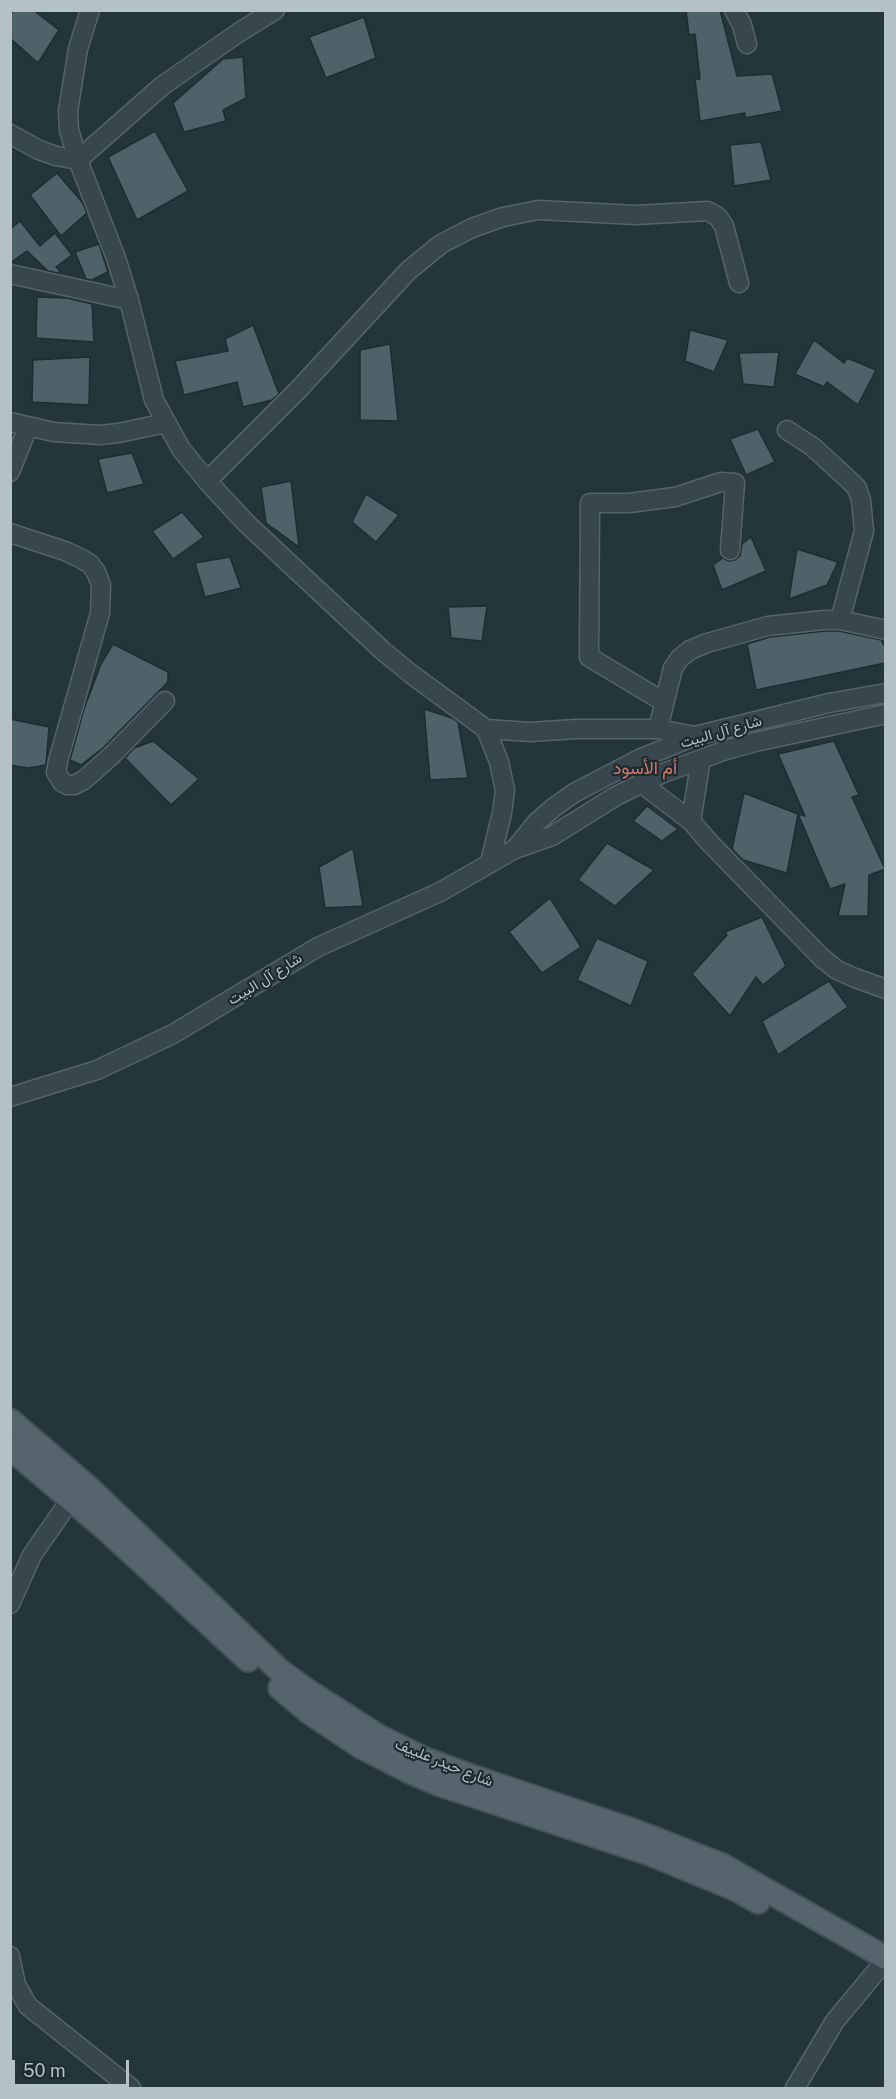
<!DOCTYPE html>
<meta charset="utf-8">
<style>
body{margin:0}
#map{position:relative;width:896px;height:2099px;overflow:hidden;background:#24353c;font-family:"Public Sans",sans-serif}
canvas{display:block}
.frame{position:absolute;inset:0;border:12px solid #b4c1c8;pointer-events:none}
.scale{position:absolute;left:12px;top:2060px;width:117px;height:27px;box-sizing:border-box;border:3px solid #b4c1c8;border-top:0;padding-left:8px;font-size:18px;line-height:21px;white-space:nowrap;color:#b4c1c8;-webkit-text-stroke:4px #1d2b31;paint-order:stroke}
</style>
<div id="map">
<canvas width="896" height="2099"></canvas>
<div class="frame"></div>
<div class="scale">50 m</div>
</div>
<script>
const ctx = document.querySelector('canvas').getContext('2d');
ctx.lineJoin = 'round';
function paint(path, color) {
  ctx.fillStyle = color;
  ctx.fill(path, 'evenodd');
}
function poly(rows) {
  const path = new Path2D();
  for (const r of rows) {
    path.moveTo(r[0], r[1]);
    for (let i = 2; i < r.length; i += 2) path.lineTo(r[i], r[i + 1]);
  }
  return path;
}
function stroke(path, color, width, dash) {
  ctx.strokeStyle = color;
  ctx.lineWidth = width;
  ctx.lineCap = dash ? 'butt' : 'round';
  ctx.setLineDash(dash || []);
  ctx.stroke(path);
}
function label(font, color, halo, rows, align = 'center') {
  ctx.font = font + ' "Public Sans",Vazirmatn,sans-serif';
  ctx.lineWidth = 4.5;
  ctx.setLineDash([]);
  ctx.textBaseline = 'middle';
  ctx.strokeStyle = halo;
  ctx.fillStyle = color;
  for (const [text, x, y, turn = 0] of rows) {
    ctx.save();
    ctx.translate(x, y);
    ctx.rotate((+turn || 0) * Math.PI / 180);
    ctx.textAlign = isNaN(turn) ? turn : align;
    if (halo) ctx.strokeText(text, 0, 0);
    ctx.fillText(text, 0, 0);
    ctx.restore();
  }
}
const building = poly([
 [13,10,33,10,59,30,38,63,10,38,10,18,13,10],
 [686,10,720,10,737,76,772,74,782,111,745,118,745,113,700,121,695,79,700,79,695,34,689,35,686,10],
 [364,17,376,58,326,78,309,37,364,17],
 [243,57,246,98,223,110,226,121,184,132,173,103,223,59,243,57],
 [155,131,188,191,137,220,108,157,155,131],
 [761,142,771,180,734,186,730,145,761,142],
 [57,173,82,202,87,213,61,236,30,195,57,173],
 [20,221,40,246,55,233,72,255,56,267,60,271,58,273,48,271,27,251,10,263,10,229,20,221],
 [99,244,108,272,92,280,86,279,75,252,99,244],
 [37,297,67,298,92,304,94,342,36,338,37,297],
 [253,325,279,394,272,400,243,407,237,382,184,395,175,361,228,351,225,339,253,325],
 [690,330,728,340,714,372,685,361,690,330],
 [814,340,844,363,847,358,876,370,858,405,827,382,824,387,795,374,814,340],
 [390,344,398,421,360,420,360,350,390,344],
 [779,352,774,387,743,384,739,353,779,352],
 [90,357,89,405,32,402,33,360,90,357],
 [758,429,775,462,746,475,730,439,758,429],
 [132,453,144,484,107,493,98,459,132,453],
 [291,481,299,547,266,523,261,487,291,481],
 [366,494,399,515,376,542,352,522,366,494],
 [182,512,204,537,173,559,152,531,182,512],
 [751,537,766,571,722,590,713,565,723,558,729,561,735,560,740,556,742,544,751,537],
 [797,549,838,562,827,585,789,599,797,549],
 [230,557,241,588,205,597,195,563,230,557],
 [487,606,482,641,451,638,448,607,487,606],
 [825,631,839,631,881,640,885,647,885,663,756,690,747,644,770,637,825,631],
 [113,644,168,672,168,682,103,748,81,765,70,760,84,709,101,664,113,644],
 [424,709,452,718,458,722,468,778,430,780,424,709],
 [10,719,49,727,46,765,28,768,10,765,10,719],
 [153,741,199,779,171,805,125,758,134,748,153,741],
 [834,741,859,795,852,797,885,869,869,875,868,916,838,916,845,884,830,889,798,814,805,816,778,754,834,741],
 [744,793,798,814,787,873,743,860,732,849,744,793],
 [647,806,678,829,662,841,633,821,647,806],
 [607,843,654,870,615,906,578,880,607,843],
 [353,848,363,906,325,908,319,867,353,848],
 [550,898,581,947,542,973,509,932,550,898],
 [762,917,786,966,763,985,756,977,730,1016,692,974,727,935,725,932,762,917],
 [597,938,648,961,631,1006,577,980,597,938],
 [829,981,848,1007,778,1055,762,1021,829,981]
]);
paint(building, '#4f626a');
stroke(building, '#1f2d33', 1.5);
const minor = poly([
 [90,10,78,49,68,111,69,130,78,160,116,258,129,300,154,400,181,449,207,481,247,524,383,651,411,674,486,729,530,732,576,729,658,729,695,736],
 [734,10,742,25,747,44],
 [10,134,39,150,56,156,78,160,162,86,238,33,275,10],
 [10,274,129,300],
 [10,422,54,432,100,435,119,433,165,423],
 [787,430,813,447,850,481,857,488,861,500,864,531,840,620],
 [10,472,28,427],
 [207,481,298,390,408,271,441,244,472,228,503,217,538,210,636,215,708,211,718,217,724,226,739,283],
 [10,533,65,551,82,559,90,564,96,572,101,585,100,613,58,761,56,772,62,782,67,785,74,785,84,780,111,756,165,701],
 [664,702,589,657,590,503,629,503,675,497,721,482,735,483,730,550],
 [486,729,499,762,505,790,502,813,490,862],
 [658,729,673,668,680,658,690,650,707,643,768,626,824,620,840,620,886,630],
 [641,783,691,821,708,841,822,958,837,970,855,978,886,989],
 [691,821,701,759],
 [515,849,537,822,553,808,574,793,639,759,695,736,829,703,886,693],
 [10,1097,97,1070,173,1034,318,947,440,892,515,849,552,836,616,796,661,774,723,751,755,742,886,714],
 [10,1604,32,1555,71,1499],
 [10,1956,16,1985,28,2006,131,2088],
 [795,2088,835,2021,879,1968]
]);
const major = poly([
 [10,1420,87,1486,279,1670,308,1691,380,1737,425,1759,471,1776,638,1832,722,1865,886,1958],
 [10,1448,102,1526,248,1660],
 [280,1688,310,1713,361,1747,410,1772,438,1784,650,1854,735,1889,758,1902]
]);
stroke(minor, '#56646a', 21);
stroke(major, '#445258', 26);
stroke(minor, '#38464d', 18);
stroke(major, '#56656d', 22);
label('15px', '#b4c1c8', '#1d2b31', [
 ["شارع آل البيت",721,732,-16],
 ["شارع آل البيت",265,979,-32],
 ["شارع حيدر علييف",444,1763,22]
]);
label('18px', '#d27965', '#1d2b31', [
 ["أم الأسود",645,768]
]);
</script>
